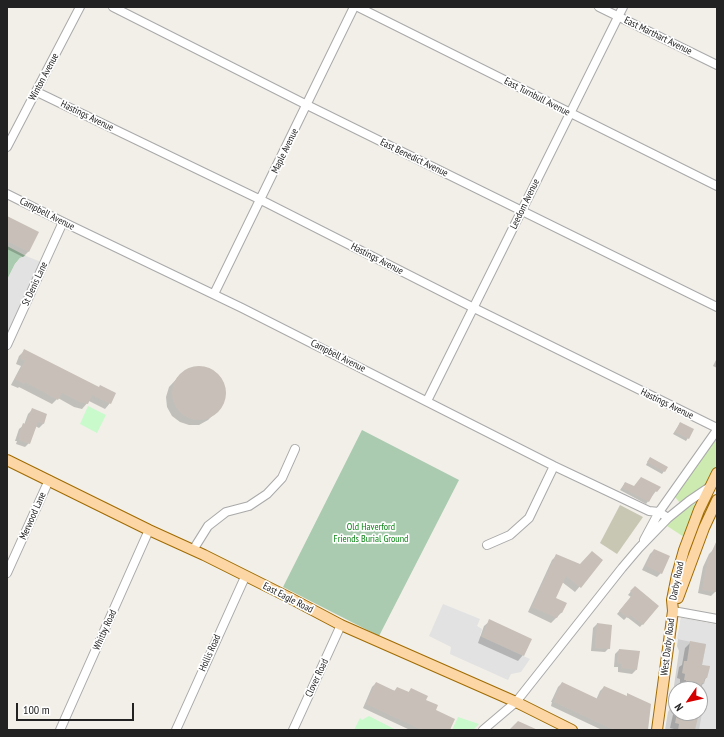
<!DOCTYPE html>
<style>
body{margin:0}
#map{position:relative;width:724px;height:737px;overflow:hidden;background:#f2efe9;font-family:"PT Sans Narrow",sans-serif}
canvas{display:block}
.frame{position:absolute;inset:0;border:8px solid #222;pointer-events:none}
.north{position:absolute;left:668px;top:681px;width:40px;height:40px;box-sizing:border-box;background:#fff;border:1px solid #a7a7a7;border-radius:50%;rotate:236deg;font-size:11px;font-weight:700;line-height:16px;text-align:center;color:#222}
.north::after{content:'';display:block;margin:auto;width:14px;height:18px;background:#d40000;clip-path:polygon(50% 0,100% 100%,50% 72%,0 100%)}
.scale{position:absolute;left:16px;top:703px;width:118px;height:18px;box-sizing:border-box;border:2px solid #222;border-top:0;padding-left:5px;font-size:12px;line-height:14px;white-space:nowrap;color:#222;-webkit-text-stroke:3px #fff;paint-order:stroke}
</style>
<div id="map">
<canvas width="724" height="737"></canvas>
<div class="frame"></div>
<div class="north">N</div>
<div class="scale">100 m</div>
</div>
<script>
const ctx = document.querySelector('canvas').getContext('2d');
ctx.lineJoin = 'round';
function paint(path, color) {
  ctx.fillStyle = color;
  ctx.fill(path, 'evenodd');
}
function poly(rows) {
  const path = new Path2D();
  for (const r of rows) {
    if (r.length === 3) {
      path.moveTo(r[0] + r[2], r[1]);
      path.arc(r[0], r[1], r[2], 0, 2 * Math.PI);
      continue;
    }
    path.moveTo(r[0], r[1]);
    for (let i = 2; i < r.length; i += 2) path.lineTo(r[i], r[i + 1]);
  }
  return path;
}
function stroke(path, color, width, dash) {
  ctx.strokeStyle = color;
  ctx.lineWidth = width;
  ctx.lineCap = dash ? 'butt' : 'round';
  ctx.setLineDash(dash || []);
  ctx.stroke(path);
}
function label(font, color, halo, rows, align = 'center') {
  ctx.font = font + ' "PT Sans Narrow",sans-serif';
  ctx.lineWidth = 3.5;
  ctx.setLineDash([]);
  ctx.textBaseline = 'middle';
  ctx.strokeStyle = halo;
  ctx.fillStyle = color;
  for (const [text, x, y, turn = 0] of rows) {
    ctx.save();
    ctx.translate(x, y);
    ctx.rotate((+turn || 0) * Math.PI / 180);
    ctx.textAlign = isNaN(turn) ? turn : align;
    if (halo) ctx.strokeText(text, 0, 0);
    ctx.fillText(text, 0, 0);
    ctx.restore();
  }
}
paint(poly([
 [681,618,717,625,717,730,665,730,668,712,671,707,679,651,677,646],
 [676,689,700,689,700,713,676,713]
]), '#d0d0d0');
paint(poly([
 [620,505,643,517,617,554,600,543]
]), '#c7c7b4');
paint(poly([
 [717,438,717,465,708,484,680,503,675,497],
 [698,501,684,537,667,526,676,516]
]), '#cdebb0');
paint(poly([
 [7,246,26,256,20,258,15,264,7,280],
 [362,430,459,480,379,636,283,587]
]), '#aacbaf');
paint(poly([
 [88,406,106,415,97,433,80,424],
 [369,716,396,730,354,730,360,718,362,720],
 [458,717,479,724,473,730,452,730]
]), '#c8facc');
paint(poly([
 [26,256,41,262,7,335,7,280,15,264,20,258],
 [443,604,480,619,477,626,482,629,480,636,530,659,521,672,511,674,508,680,450,654,451,647,429,636],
 [681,618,717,625,717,730,699,730,704,702,700,701,700,692,702,683,704,684,705,678,707,678,710,667,702,665,706,645,677,639]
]), '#e2e2e2');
paint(poly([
 [7,217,37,232,28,252,23,257,7,249],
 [24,351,110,403,105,409,89,401,82,409,74,407,58,398,52,404,19,387,18,388,11,385,21,366,16,364,19,356],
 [717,358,717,368,713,366],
 [201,367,212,370,220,377,224,387,225,398,221,407,208,420,199,425,189,425,180,422,172,416,167,407,166,397,169,387,182,373,191,368],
 [32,410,46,415,43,424,39,428,35,426,29,443,25,447,16,444,17,441,15,441,19,429,24,425,28,414],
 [680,423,688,438,686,441,673,434],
 [648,461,667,467,662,474,646,465],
 [625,483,634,487,656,491,646,504,620,490],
 [654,550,661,573,657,577,642,570,650,554],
 [713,550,717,551,717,580,715,592,711,596,698,593,703,567,709,554],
 [557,555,580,565,602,560,575,592,562,582,555,599,562,612,551,623,528,612,552,560],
 [632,590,658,606,640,627,627,617,624,620,617,614,631,597,628,595],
 [490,621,523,655,518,661,478,643,484,626],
 [597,624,609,648,605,652,591,651,593,628],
 [691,642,706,678,700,689,681,689,682,685,680,685,680,679,677,678,679,667,682,665,685,648],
 [619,650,636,670,632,674,618,672,618,667,614,667,615,654],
 [376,683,394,691,397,688,408,693,411,689,425,700,449,730,410,730,363,708,372,687],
 [562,683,596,700,600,691,604,687,626,697,628,694,647,730,602,730,551,706,552,702,551,702,558,687],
 [676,701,676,713,698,713,692,730,674,730,674,729,670,728]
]), '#0003');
paint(poly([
 [7,216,39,232,29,252,7,241],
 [24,349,99,387,100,385,116,393,111,404,92,395,88,404,80,402,62,393,58,400,25,382,24,384,15,379,25,361,20,358],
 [199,393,27],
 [32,408,47,414,44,424,38,422,30,444,19,440,20,438,18,437,23,423,25,424,26,423],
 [680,422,694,429,689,439,675,432],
 [650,457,668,467,665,472,647,462],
 [641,477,661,487,657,492,655,491,649,502,622,488,625,482,634,486],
 [717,540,717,585,716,592,702,590,707,562],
 [654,549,670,556,662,574,646,566],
 [592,551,603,560,581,588,566,576,556,598,567,603,562,613,560,612,557,618,532,607,556,554,580,564],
 [635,586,659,606,643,625,630,615,628,618,619,611,633,594,630,591],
 [489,619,532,639,524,656,482,637],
 [597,623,612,625,610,649,595,648],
 [690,641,706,644,702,665,710,666,707,678,705,678,704,684,702,683,701,689,685,689,686,680,684,680,685,674,682,673,684,661,687,661],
 [619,649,640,651,637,670,621,668,622,664,617,663],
 [376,682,395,691,397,687,409,692,411,688,428,696,426,700,438,705,436,710,455,719,450,730,422,730,366,704],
 [562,682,598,699,604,686,627,696,627,693,651,704,648,730,614,730,554,702,556,698,554,698],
 [677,713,699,713,695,730,678,730,679,724,675,723],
 [518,721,538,730,509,730]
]), '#c7bfb8');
const minor = poly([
 [113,7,307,105,717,307],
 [358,7,717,186],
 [599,7,717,65],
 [37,92,261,200,474,308,717,428],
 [7,147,80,7],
 [7,194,63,222,242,308,554,466,649,511,659,512,668,518],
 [214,294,354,7],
 [7,345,63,222],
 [427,401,623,7],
 [644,540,659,512,717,430],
 [487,545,510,535,529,518,554,466],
 [193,550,208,526,226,512,249,506,267,494,282,478,295,449],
 [7,573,49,480],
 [673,611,717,619],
 [60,730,149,530],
 [176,730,245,577],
 [293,730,341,625],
 [483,730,516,702,622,568,639,548,668,518,689,501,711,486]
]);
const major = poly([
 [7,460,149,530,204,555,288,597,341,625,516,702,572,730],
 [678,598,704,528,717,500],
 [657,730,673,611,672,600,677,575,684,550,699,510,717,473]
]);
stroke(minor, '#a9a9a9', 10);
stroke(major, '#a06b00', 12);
stroke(minor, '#fff', 8);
stroke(major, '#fcd6a4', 10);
label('10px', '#222', '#fff', [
 ["East Marthart Avenue",658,36,26],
 ["Winton Avenue",44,77,-62],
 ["East Turnbull Avenue",537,97,27],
 ["Hastings Avenue",87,116,26],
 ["Maple Avenue",285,151,-64],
 ["East Benedict Avenue",414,158,26],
 ["Leedom Avenue",525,204,-64],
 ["Campbell Avenue",47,214,27],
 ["Hastings Avenue",377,259,27],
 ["St Denis Lane",35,284,-65],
 ["Campbell Avenue",338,356,27],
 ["Hastings Avenue",667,404,26],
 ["Merwood Lane",33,516,-66],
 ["Darby Road",677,581,-79],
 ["East Eagle Road",288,598,27],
 ["Whitby Road",105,630,-66],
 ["West Darby Road",668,647,-83],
 ["Hollis Road",210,653,-66],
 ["Clover Road",317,678,-65]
]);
label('10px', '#0c8416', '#fff', [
 ["Old Haverford",371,527],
 ["Friends Burial Ground",371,539]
]);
</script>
